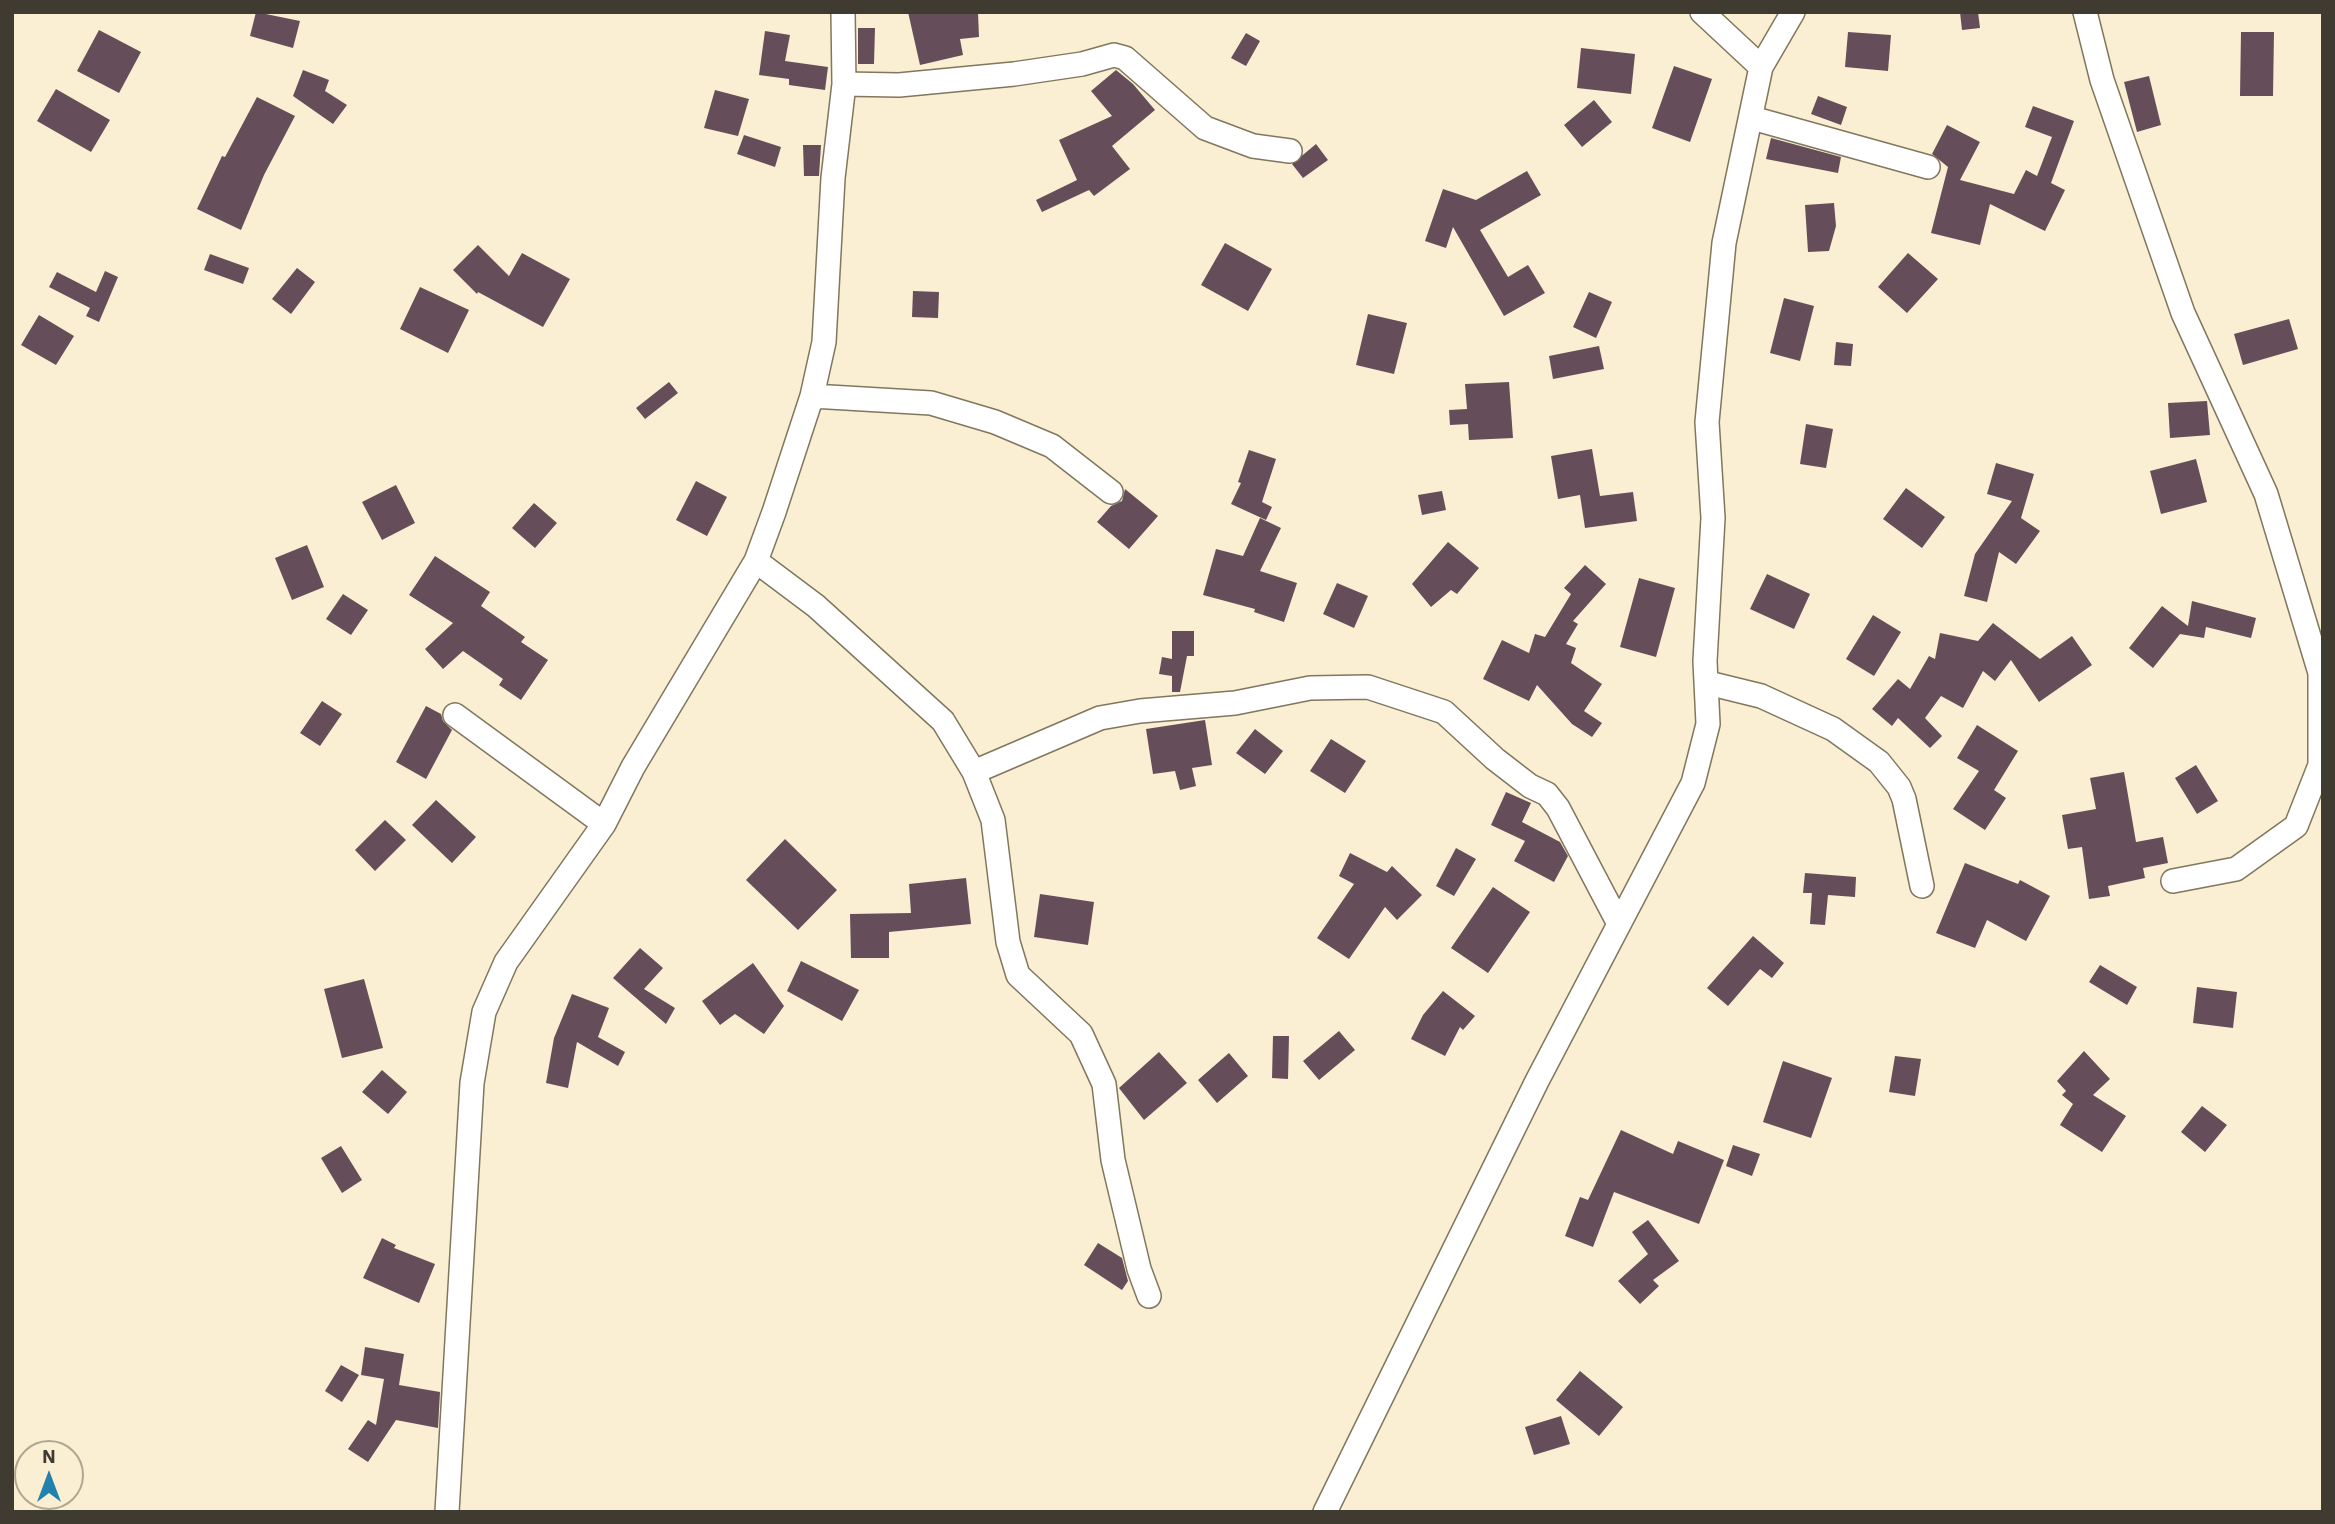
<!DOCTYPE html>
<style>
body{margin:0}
#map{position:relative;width:2335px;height:1524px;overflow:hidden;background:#faefd3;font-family:"IBM Plex Sans",sans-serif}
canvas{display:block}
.frame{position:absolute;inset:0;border:14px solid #3f3b30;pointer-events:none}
.north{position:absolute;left:14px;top:1440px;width:70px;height:70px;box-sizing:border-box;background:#faefd3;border:2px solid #afa792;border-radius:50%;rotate:0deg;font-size:19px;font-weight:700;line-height:28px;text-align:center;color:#3f3b30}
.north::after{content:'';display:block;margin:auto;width:24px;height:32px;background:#2082ad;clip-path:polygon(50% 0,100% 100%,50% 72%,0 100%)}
</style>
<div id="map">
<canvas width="2335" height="1524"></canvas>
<div class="frame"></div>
<div class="north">N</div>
</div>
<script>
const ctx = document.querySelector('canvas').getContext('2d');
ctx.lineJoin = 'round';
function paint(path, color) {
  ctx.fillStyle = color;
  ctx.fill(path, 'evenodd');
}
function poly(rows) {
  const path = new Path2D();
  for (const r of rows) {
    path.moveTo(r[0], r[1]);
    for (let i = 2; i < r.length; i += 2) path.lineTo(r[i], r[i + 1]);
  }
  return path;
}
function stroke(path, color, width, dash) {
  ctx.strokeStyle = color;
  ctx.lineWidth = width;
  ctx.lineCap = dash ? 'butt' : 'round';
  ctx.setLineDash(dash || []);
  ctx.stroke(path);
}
paint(poly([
 [256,12,300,21,293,48,250,36],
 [908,12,978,12,979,37,960,39,963,55,920,65],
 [1960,12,1978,12,1980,28,1962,30],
 [858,28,875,28,874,64,858,64],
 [99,30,141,52,119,93,77,71],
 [765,31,790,35,785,61,828,67,825,90,789,85,789,79,759,75],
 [1848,32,1891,35,1888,71,1845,67],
 [2241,32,2274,32,2273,96,2240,96],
 [1246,33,1260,41,1246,66,1231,58],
 [1581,48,1635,54,1631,94,1577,88],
 [1674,66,1712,79,1690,142,1652,128],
 [303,70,329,80,325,91,347,105,333,124,293,96],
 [1116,70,1133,84,1155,110,1112,146,1130,169,1094,196,1089,190,1042,212,1036,200,1077,180,1059,140,1112,116,1091,91],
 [2149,76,2161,125,2137,132,2124,82],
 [56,89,110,120,91,152,37,121],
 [715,90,749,99,738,136,704,128],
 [1818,96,1847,107,1841,125,1811,114],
 [257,97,295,116,264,175,241,230,197,209,222,156,225,157],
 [1594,100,1612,122,1582,147,1564,125],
 [2033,106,2074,121,2051,183,2065,190,2045,231,1990,204,1980,245,1931,233,1948,167,1932,154,1947,125,1980,142,1960,180,2014,194,2026,170,2037,176,2052,137,2025,127],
 [744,135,781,147,775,167,737,154],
 [1771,138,1841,157,1838,173,1766,159],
 [1316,144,1328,160,1303,178,1292,164],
 [803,145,821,145,819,176,804,176],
 [1527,171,1541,195,1480,230,1508,277,1528,265,1545,293,1504,316,1453,227,1446,248,1425,241,1443,189,1476,200],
 [1834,203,1836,226,1829,251,1808,252,1805,205],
 [1225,243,1272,269,1248,311,1201,285],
 [478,245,509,276,522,253,570,279,543,327,478,292,477,294,453,270],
 [1908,253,1938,279,1907,313,1878,287],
 [210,254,249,268,243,284,204,270],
 [297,268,315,282,291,314,272,299],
 [105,271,118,277,99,322,86,316,90,308,49,287,57,272,96,292],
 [420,287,469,310,448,353,400,329],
 [913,291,939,292,938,318,912,317],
 [1589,292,1612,302,1596,338,1573,327],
 [1784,298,1814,306,1800,361,1770,353],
 [1368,314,1407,323,1394,374,1356,365],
 [39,315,74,336,56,365,21,345],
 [2289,319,2298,349,2243,365,2234,334],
 [1836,342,1853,344,1851,366,1834,365],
 [1599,346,1604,369,1553,379,1549,356],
 [669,382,678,393,645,419,636,408],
 [1509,382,1513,438,1469,440,1468,424,1450,425,1449,410,1467,409,1465,384],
 [2207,401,2210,435,2170,438,2168,403],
 [1806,424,1833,429,1826,468,1800,464],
 [1592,449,1600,496,1633,492,1637,521,1585,528,1580,495,1558,499,1551,456],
 [1249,450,1276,459,1262,502,1272,507,1266,520,1231,504,1241,483,1238,482],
 [2196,459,2207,502,2161,514,2150,471],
 [1996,463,2034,474,2021,518,2040,531,2016,564,1999,552,1987,602,1964,596,1975,554,2012,501,1987,494],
 [696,481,727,497,707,536,676,520],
 [396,485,415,523,382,540,362,502],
 [1906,488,1945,517,1922,548,1883,519],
 [1125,489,1158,516,1129,549,1097,522,1111,506,1122,501],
 [1442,491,1446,510,1422,515,1418,495],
 [534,503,557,523,535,548,512,528],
 [1260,518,1281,528,1260,571,1297,583,1284,622,1254,612,1255,609,1203,595,1216,549,1243,556],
 [1448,542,1479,568,1457,594,1451,590,1431,607,1412,584],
 [307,545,324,587,292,600,275,558],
 [435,556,490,592,481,606,525,637,521,642,548,660,521,700,499,685,503,679,463,651,443,669,425,649,453,623,409,595],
 [1585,565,1606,584,1573,621,1578,624,1566,644,1576,648,1571,663,1602,684,1584,711,1602,723,1592,737,1572,724,1537,685,1529,701,1483,679,1502,640,1529,653,1535,634,1545,637,1571,594,1564,588],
 [1767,574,1810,594,1794,629,1750,609],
 [1639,578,1675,588,1656,657,1620,647],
 [1337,583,1368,596,1354,628,1323,614],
 [343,594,368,610,351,635,326,619],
 [2192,601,2256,618,2251,638,2206,627,2204,638,2180,634,2153,668,2129,648,2162,606,2188,626],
 [1873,615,1901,632,1874,676,1846,659],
 [1993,623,2040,659,2072,636,2092,665,2039,702,2011,660,1995,681,1983,671,1963,708,1941,696,1925,718,1942,736,1930,748,1898,718,1892,726,1872,709,1898,679,1910,689,1929,656,1935,659,1940,633,1978,641],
 [1172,631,1194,631,1194,656,1187,656,1180,692,1172,692,1172,676,1159,674,1162,657,1172,659],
 [322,701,342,714,320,746,300,733],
 [426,706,441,714,443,721,452,730,426,779,396,762],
 [1205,720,1212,765,1192,768,1196,786,1180,790,1175,771,1153,774,1146,729],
 [1977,725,2018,751,1994,790,2006,798,1985,830,1953,809,1979,771,1957,758],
 [1255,729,1283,751,1265,774,1236,753],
 [1331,739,1366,761,1345,793,1310,771],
 [2196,765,2218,801,2197,814,2175,778],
 [2124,772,2136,842,2163,837,2168,863,2143,868,2145,878,2108,886,2110,896,2089,899,2082,847,2068,849,2062,815,2096,809,2090,778],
 [1506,792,1531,803,1522,822,1560,842,1568,856,1554,882,1514,861,1525,841,1491,825],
 [436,800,476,837,452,863,412,825],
 [385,820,406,840,375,871,355,850],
 [785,839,837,890,798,930,746,880],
 [1456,848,1476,859,1454,896,1436,886],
 [1350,853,1387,872,1392,866,1422,895,1397,920,1385,907,1349,959,1317,938,1354,884,1339,876],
 [1965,863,2018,884,2020,880,2050,896,2026,941,1987,920,1975,948,1936,933],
 [1805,873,1856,877,1855,897,1828,895,1825,925,1810,924,1812,893,1803,893],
 [966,878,971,924,889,932,889,958,851,958,850,914,911,913,909,884],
 [1493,887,1530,912,1488,973,1451,948],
 [1040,894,1094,902,1088,945,1034,937],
 [1753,936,1784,963,1772,978,1760,969,1728,1006,1707,988],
 [640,948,663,968,644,989,675,1008,666,1024,613,978],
 [801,961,859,990,842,1021,787,991],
 [753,963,784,1006,764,1034,735,1014,720,1025,702,1001],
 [2100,965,2137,987,2127,1005,2089,982],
 [364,979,383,1048,342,1058,324,989],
 [2197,987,2237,992,2233,1028,2193,1023],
 [1443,991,1475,1016,1463,1030,1460,1027,1445,1056,1411,1039,1423,1015],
 [572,994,609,1008,598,1037,625,1052,618,1066,577,1042,568,1088,546,1083,554,1038],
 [1339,1031,1355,1050,1319,1080,1303,1061],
 [1273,1036,1289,1036,1288,1079,1272,1078],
 [2084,1051,2110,1079,2093,1095,2126,1116,2102,1152,2060,1125,2073,1104,2062,1095,2066,1091,2057,1081],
 [1159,1052,1187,1083,1144,1120,1119,1088],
 [1229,1053,1248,1076,1217,1103,1198,1080],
 [1895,1056,1921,1059,1915,1096,1889,1092],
 [1783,1061,1832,1078,1811,1138,1763,1122],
 [382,1070,407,1092,388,1114,362,1092],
 [2202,1106,2227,1125,2205,1152,2181,1132],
 [1621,1130,1673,1154,1678,1141,1724,1160,1699,1224,1614,1192,1593,1247,1565,1236,1580,1197,1588,1200],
 [1733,1145,1760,1154,1752,1176,1726,1166],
 [341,1146,362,1180,342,1193,321,1158],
 [1648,1220,1679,1261,1653,1280,1659,1286,1640,1304,1618,1281,1648,1254,1632,1232],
 [382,1238,396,1245,394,1248,435,1264,419,1303,363,1278],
 [1098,1243,1122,1258,1128,1281,1122,1290,1084,1265],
 [365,1347,404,1354,399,1385,440,1392,438,1428,396,1420,368,1462,348,1449,368,1420,376,1425,384,1379,361,1375],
 [341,1365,359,1375,342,1402,325,1391],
 [1580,1371,1623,1407,1599,1436,1556,1400],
 [1561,1416,1570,1444,1534,1455,1525,1427]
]), '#664d5a');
const minor = poly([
 [2085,12,2102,80,2183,313,2266,494,2320,673,2320,765,2296,826,2236,869,2173,881],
 [1761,67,1793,12],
 [844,84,899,85,1014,74,1082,64,1114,55,1125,58,1205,128,1253,146,1290,151],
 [1752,118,1928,167],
 [812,396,931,403,995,422,1052,446,1111,492],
 [756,561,816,606,943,721,974,772,993,820,1008,942,1018,975,1081,1034,1104,1084,1113,1160,1139,1269,1149,1296],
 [1708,683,1761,696,1833,729,1879,762,1899,787,1904,799,1922,886],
 [455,715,604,824],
 [974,772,1100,718,1140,711,1235,703,1310,688,1368,687,1444,712,1495,759,1530,786,1547,794,1558,808,1619,924],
 [447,1512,472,1083,484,1012,506,962,604,824,633,767,756,561,774,512,812,396,824,342,833,178,844,84,843,12],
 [1325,1512,1537,1081,1693,783,1708,724,1705,661,1713,518,1707,422,1724,243,1761,67,1702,12]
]);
stroke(minor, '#81765e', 26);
stroke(minor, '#fff', 23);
</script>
